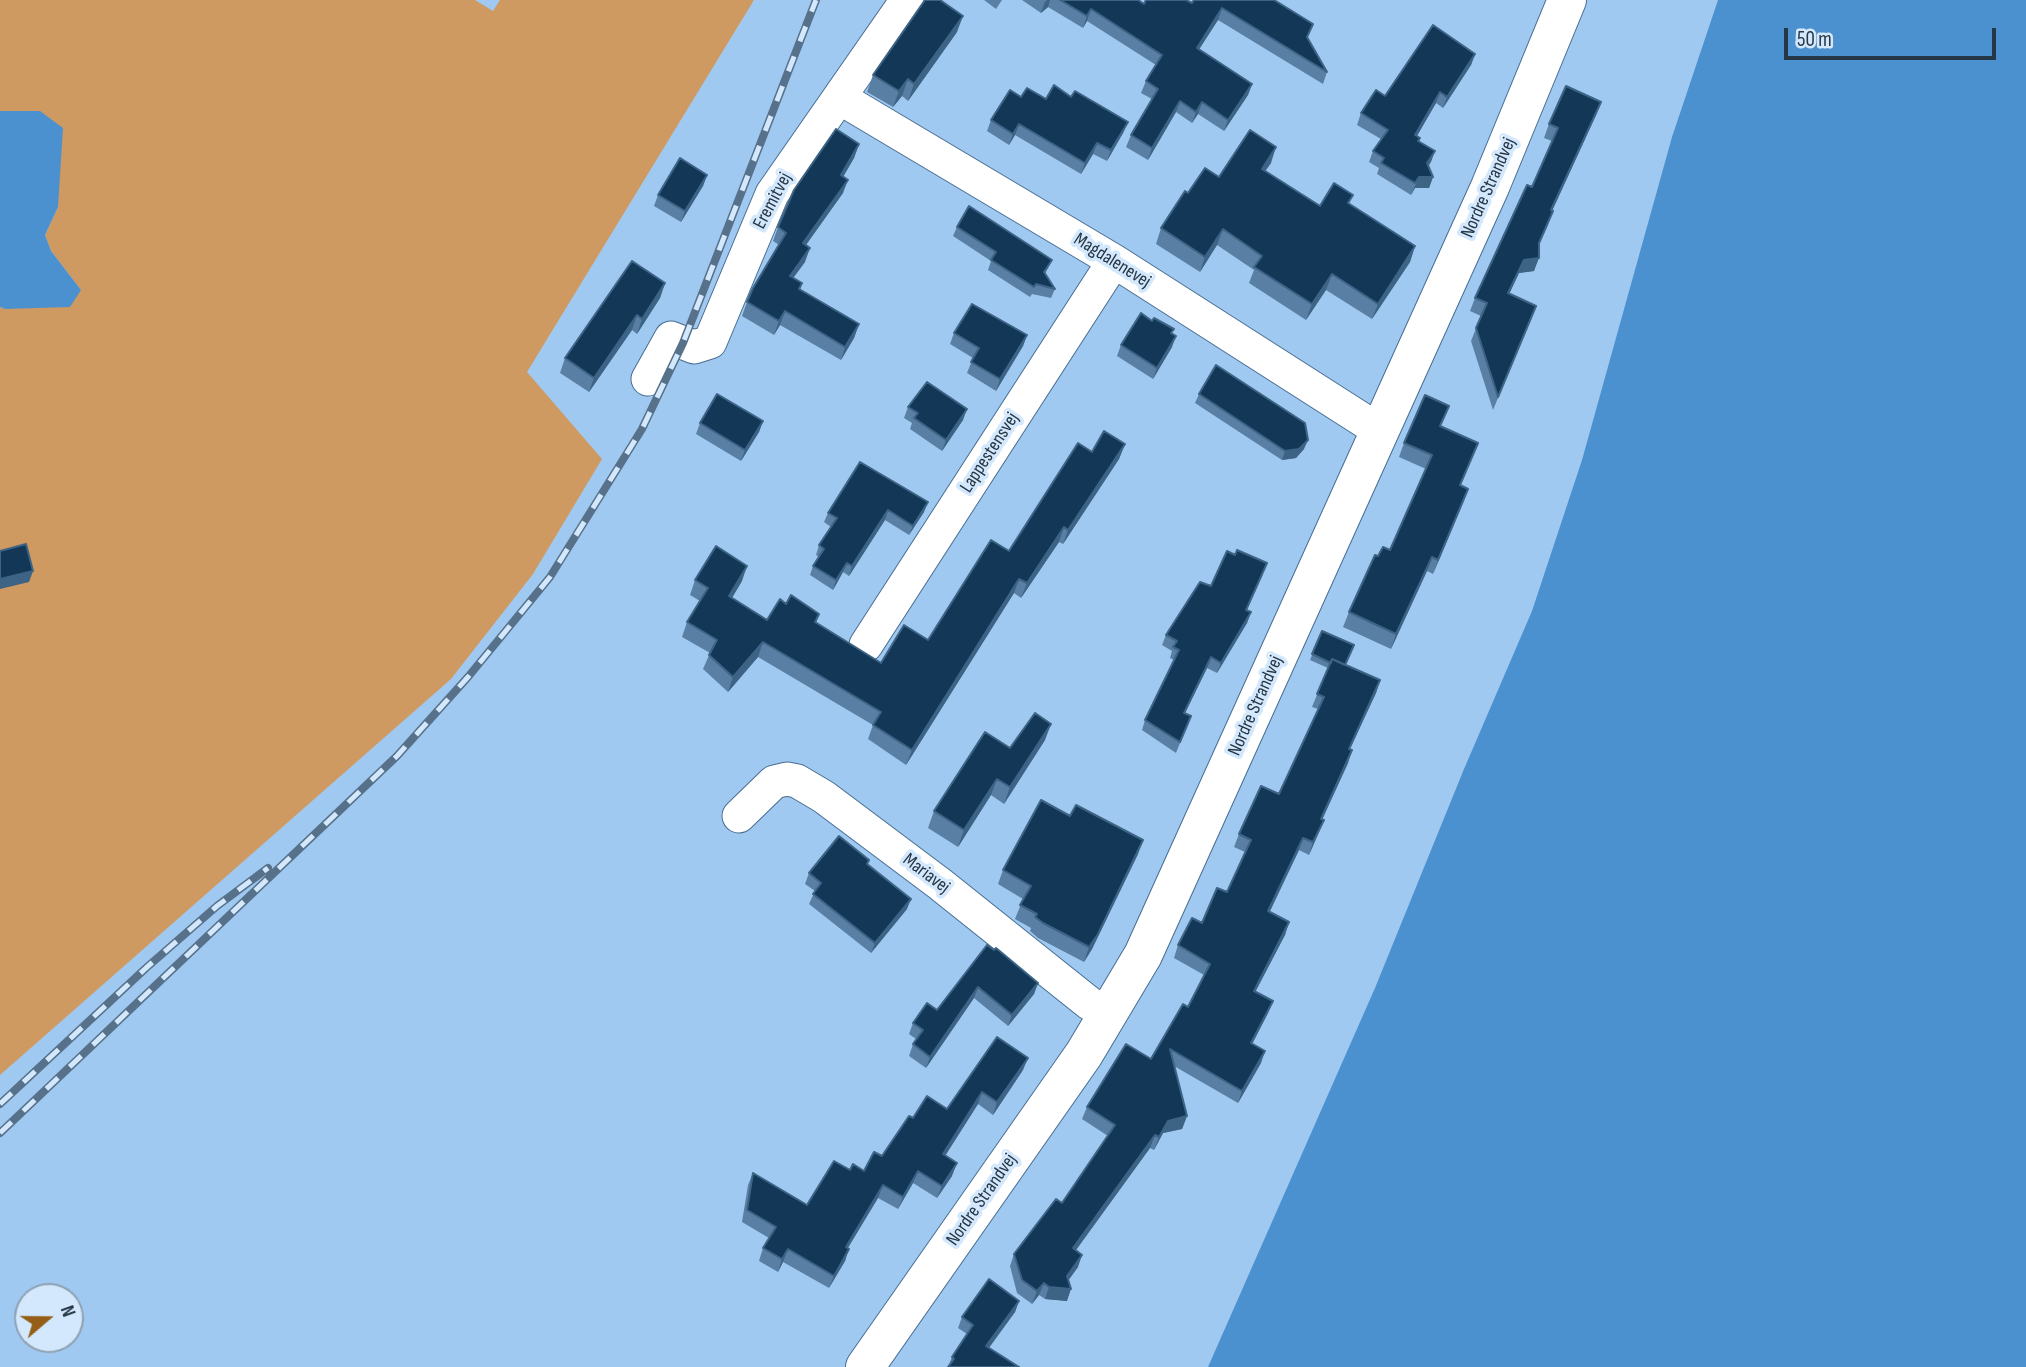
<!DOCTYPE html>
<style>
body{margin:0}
#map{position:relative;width:2026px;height:1367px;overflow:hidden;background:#a0c9f1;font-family:"Sofia Sans Condensed",sans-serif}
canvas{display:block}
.north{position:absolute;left:14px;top:1283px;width:70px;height:70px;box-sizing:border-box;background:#d3e8fc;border:2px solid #8da1b3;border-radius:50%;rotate:70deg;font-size:19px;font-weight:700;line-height:28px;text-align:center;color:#253645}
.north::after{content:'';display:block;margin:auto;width:24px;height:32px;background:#945e16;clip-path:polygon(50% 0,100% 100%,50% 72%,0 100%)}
.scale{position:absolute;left:1784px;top:28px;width:212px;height:32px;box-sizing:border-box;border:4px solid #253645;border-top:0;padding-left:9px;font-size:21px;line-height:24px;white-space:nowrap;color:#253645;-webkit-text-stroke:5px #d3e8fc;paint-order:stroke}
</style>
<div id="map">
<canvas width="2026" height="1367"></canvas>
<div class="north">N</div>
<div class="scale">50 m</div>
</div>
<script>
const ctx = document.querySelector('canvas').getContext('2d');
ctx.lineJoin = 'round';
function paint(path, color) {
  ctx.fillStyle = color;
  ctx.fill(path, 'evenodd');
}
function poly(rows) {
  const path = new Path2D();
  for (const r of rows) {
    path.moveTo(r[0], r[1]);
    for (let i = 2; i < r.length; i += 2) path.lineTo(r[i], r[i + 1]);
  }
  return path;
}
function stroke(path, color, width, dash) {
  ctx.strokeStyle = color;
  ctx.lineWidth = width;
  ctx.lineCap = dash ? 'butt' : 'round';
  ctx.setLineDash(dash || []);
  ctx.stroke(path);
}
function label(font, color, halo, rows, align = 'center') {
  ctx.font = font + ' "Sofia Sans Condensed",sans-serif';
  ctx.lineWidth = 7;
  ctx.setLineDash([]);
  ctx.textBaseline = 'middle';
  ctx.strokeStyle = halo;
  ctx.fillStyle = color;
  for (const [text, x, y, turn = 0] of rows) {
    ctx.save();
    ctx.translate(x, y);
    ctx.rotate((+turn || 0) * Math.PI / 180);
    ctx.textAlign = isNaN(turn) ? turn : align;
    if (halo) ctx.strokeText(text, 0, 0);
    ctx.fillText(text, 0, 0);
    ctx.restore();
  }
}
paint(poly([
 [0,0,475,0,493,11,500,0,754,0,527,372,602,459,533,574,451,679,0,1075,0,307,5,309,81,290,51,251,45,235,58,207,40,111,0,111]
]), '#ce9a61');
paint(poly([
 [1718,0,2026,0,2026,1367,1208,1367,1375,988,1464,769,1532,611,1582,460,1672,137],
 [0,111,40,111,63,128,58,207,45,235,51,251,81,290,70,307,5,309,0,307]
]), '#4c91cf');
const minor = poly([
 [840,98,1114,261,1380,431],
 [648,379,671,338,694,347,710,342,772,194,907,0],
 [866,645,1114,261],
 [739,816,774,782,787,779,797,781,824,797,940,884,1089,1003,1109,1015]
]);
const major = poly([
 [865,1367,1084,1054,1143,955,1490,187,1567,0]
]);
stroke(minor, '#476d91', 35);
stroke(major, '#476d91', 40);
stroke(minor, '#fff', 33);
stroke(major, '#fff', 38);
const rail = poly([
 [0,1104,146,968,217,906,268,868],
 [0,1133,397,756,468,677,550,577,642,429,683,343,816,0]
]);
stroke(rail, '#567189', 8);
stroke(rail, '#d3e8fc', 5, [16]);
paint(poly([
 [984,0,1002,0,996,9],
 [1022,0,1138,0,1144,4,1274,0,1307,39,1327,72,1323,84,1218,20,1199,49,1252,84,1248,95,1224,131,1198,114,1192,123,1176,112,1148,160,1126,147,1131,135,1152,99,1141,93,1146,81,1156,65,1087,21,1083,28,1048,7,1041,13],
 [957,32,908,101,902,96,893,107,867,92,873,75],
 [1475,54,1471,65,1443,108,1436,103,1417,136,1420,138,1419,142,1435,151,1428,166,1433,177,1429,188,1415,188,1411,195,1377,174,1379,168,1369,162,1373,151,1381,139,1357,125,1361,113,1385,96],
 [1021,97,1046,99,1071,97,1128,122,1123,133,1107,161,1093,154,1081,174,1015,135,1009,145,987,131,991,120],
 [1601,102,1596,115,1552,211,1548,225,1539,245,1534,271,1519,273,1509,294,1531,319,1493,410,1471,341,1481,316,1470,311,1475,298,1532,187,1552,141,1544,138,1549,124],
 [859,144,854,158,843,177,843,193,806,245,805,262,793,278,802,283,800,290,859,324,854,338,841,360,780,325,774,335,742,316,747,302,779,245,773,241,778,227],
 [1271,163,1265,171,1320,206,1350,204,1415,246,1410,262,1372,319,1326,290,1306,320,1249,283,1254,270,1217,245,1200,272,1156,244,1161,228,1188,193,1219,177],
 [707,175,703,186,681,222,654,206,658,195],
 [957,227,1052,260,1045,274,1055,289,1051,298,1032,294,1030,297,988,270,991,261,953,236],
 [665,283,660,298,637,334,632,330,589,392,560,373,565,358],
 [1152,321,1174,329,1172,333,1172,347,1153,379,1117,356,1121,345],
 [954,333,1027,335,1023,346,996,391,967,373,973,358,950,344],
 [1199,394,1304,449,1296,458,1282,460,1195,403],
 [908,407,963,420,942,451,910,429,912,423,904,418],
 [763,421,759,432,741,461,696,434,700,423],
 [1441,427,1478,443,1460,486,1468,489,1433,574,1427,571,1391,649,1343,627,1349,612,1378,556,1390,550,1426,469,1399,457,1404,443],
 [1125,444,1119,459,1063,544,1059,542,1021,598,1014,593,906,765,868,739,873,725,758,657,728,692,703,669,710,653,682,637,687,622,700,601,690,595,695,580,742,581,732,598,767,620,786,604,819,614,816,623,881,663,928,640,1009,551,1092,452],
 [860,462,924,512,909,535,885,520,849,576,843,572,833,590,810,575,813,566,819,557,816,555,819,545,831,527,824,522,828,513],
 [1263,574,1247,610,1251,612,1247,623,1217,673,1207,668,1185,713,1191,716,1176,753,1142,730,1145,720,1174,660,1170,658,1172,651,1162,645,1166,635,1211,586],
 [1322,631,1346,665,1380,680,1376,693,1350,749,1348,763,1322,819,1324,820,1319,832,1309,855,1299,850,1269,912,1289,922,1285,935,1255,992,1273,1001,1268,1013,1252,1044,1261,1063,1238,1103,1174,1066,1187,1116,1182,1129,1163,1133,1154,1150,1150,1148,1076,1250,1078,1267,1068,1280,1067,1301,1045,1299,1039,1295,1032,1304,1017,1293,1010,1266,1014,1254,1062,1203,1108,1136,1082,1119,1087,1107,1151,1059,1188,1007,1204,975,1174,958,1178,945,1202,923,1227,892,1245,852,1234,847,1239,834,1279,794,1318,709,1312,707,1328,668,1310,660],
 [1045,740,1004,804,991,795,958,847,928,828,934,811,1010,748],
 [1138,854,1092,949,1084,962,1038,938,1030,931,1031,928,1015,919,1023,899,998,884,1003,870],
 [868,864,907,909,871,953,809,904,815,891,805,884,809,873],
 [987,945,1038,983,1034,994,1008,1026,974,998,926,1068,909,1056,913,1044,916,1039,909,1034,913,1023,937,1010],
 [1023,1070,993,1115,978,1104,945,1156,952,1176,937,1198,913,1183,898,1209,878,1198,848,1248,845,1261,829,1288,783,1262,778,1272,759,1261,763,1248,769,1238,742,1222,748,1185,753,1173,807,1205,850,1170,864,1171,882,1156,913,1118,947,1109],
 [1019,1301,1015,1312,989,1348,948,1367,952,1357,967,1334,958,1328,962,1317]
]), '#5980a4');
paint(poly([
 [1047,0,1050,0,1048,7,1041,13,1045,2],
 [1222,8,1218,20,1193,59,1197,48],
 [1091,9,1087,21,1083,28,1087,16],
 [963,16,957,32,908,101,914,84],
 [1475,54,1471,65,1443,108,1447,97],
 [908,79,902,96,893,107,899,91],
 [1252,84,1248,95,1224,131,1228,120],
 [1440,92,1436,103,1411,146,1415,135],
 [1180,101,1176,112,1148,160,1152,148],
 [1202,102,1198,114,1192,123,1196,112],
 [1601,102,1596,115,1546,224,1551,210],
 [1128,122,1123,133,1107,161,1111,150],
 [1019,124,1015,135,1009,145,1013,134],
 [1097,143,1093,154,1081,174,1085,163],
 [859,144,854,158,836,189,841,175],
 [1276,147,1271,163,1256,184,1262,169],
 [1435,151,1431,162,1423,175,1427,163],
 [707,175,703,186,681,222,685,211],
 [1419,177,1433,177,1429,188,1415,188,1411,195],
 [848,180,843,193,798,256,803,243],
 [1223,229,1217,245,1200,272,1205,257],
 [1415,246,1410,262,1372,319,1378,304],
 [810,248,805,262,785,289,790,276],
 [1539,258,1534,271,1519,273,1503,307,1508,293,1524,260],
 [1332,274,1326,290,1306,320,1312,304],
 [665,283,660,298,637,334,642,319],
 [785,311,780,325,774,335,779,321],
 [637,315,632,330,589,392,594,378],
 [859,324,854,338,841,360,845,347],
 [1027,335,1023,346,996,391,1000,379],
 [1176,336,1172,347,1153,379,1157,368],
 [967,409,963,420,942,451,946,440],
 [763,421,759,432,741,461,745,450],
 [1308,440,1304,449,1296,458,1282,460,1285,451],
 [1125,444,1119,459,1063,544,1068,530],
 [1468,489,1463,503,1433,574,1438,560],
 [928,502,924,512,909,535,913,526],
 [888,510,885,520,849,576,852,566],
 [1064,527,1059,542,1021,598,1027,583],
 [1432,557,1427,571,1391,649,1396,634],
 [847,563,843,572,833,590,836,580],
 [747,566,742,581,724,611,729,596],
 [33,571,29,582,0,589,0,579],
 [1019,579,1014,593,906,765,912,750],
 [1251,612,1247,623,1217,673,1221,663],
 [763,642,758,657,728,692,733,677],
 [1211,657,1207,668,1180,723,1184,713],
 [1380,680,1376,693,1344,761,1349,749],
 [1051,724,1045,740,1004,804,1010,787],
 [1352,750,1348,763,1317,831,1321,819],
 [997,779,991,795,958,847,964,830],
 [1324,820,1319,832,1309,855,1313,842],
 [1303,838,1299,850,1264,924,1268,911],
 [1143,840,1138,854,1092,949,1084,962,1089,947],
 [911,899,907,909,871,953,875,943],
 [1289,922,1285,935,1249,1004,1254,991],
 [1038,983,1034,994,1008,1026,1012,1015],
 [978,987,974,998,926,1068,930,1057],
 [1273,1001,1268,1013,1246,1056,1251,1043],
 [1265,1051,1261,1063,1238,1103,1242,1091],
 [1028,1058,1023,1070,993,1115,997,1102],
 [982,1092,978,1104,938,1167,943,1154],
 [1187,1116,1182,1129,1163,1133,1154,1150,1159,1137,1168,1121],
 [1155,1135,1150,1148,1068,1261,1073,1248],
 [957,1163,952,1176,937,1198,942,1186],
 [918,1171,913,1183,898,1209,903,1197],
 [883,1185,878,1198,841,1259,846,1247],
 [788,1249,783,1262,778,1272,782,1259],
 [849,1249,845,1261,829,1288,834,1276],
 [1082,1255,1078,1267,1063,1288,1071,1289,1067,1301,1045,1299,1049,1287,1067,1276],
 [1044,1283,1039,1295,1032,1304,1037,1291],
 [1019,1301,1015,1312,982,1357,986,1346]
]), '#3d6385');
const building = poly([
 [925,0,940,0,963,16,914,84,908,79,899,91,873,75,925,0],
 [1060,0,1138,0,1144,4,1146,0,1186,0,1192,3,1194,0,1274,0,1313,24,1307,37,1327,72,1222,8,1197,48,1252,84,1228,120,1202,102,1196,112,1180,101,1152,148,1131,135,1158,89,1146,81,1162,55,1091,9,1087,16,1060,0],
 [1433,25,1475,54,1447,97,1440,92,1415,135,1420,138,1418,141,1435,151,1427,163,1433,177,1419,177,1415,183,1381,163,1384,158,1373,151,1388,130,1361,113,1376,90,1385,96,1433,25],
 [1054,85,1071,97,1075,91,1128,122,1111,150,1097,143,1085,163,1019,124,1013,134,991,120,1010,90,1021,97,1027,88,1046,99,1054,85],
 [1566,86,1601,102,1551,210,1553,211,1539,243,1539,258,1524,260,1508,293,1536,306,1498,397,1476,328,1487,303,1475,298,1527,185,1532,187,1558,128,1549,124,1566,86],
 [836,129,859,144,841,175,848,180,803,243,810,248,790,276,802,283,799,289,859,324,845,347,785,311,779,321,747,302,753,288,786,233,778,227,794,190,836,129],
 [1250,130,1276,147,1262,169,1320,206,1334,183,1353,195,1348,203,1415,246,1378,304,1332,274,1312,304,1254,267,1262,256,1223,229,1205,257,1161,228,1185,191,1188,193,1205,168,1219,177,1250,130],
 [680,158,707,175,685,211,658,195,680,158],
 [969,206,1052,260,1044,272,1055,289,1036,284,1034,287,991,260,996,252,957,227,969,206],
 [632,261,665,283,642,319,637,315,594,378,565,358,632,261],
 [972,304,1027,335,1000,379,971,362,979,348,954,333,972,304],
 [1141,313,1152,321,1154,318,1174,329,1171,333,1176,336,1157,368,1121,345,1141,313],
 [1216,365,1305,423,1308,440,1299,449,1285,451,1199,394,1216,365],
 [927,382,967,409,946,440,914,418,918,413,908,407,927,382],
 [717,394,763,421,745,450,700,423,717,394],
 [1425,395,1449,406,1440,426,1478,443,1460,485,1468,489,1438,560,1432,557,1396,634,1349,612,1375,555,1378,556,1383,547,1390,550,1432,455,1404,443,1425,395],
 [1104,431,1125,444,1068,530,1064,527,1027,583,1019,579,912,750,873,725,881,712,763,642,733,677,709,655,717,640,687,622,708,588,695,580,716,546,747,566,729,596,767,620,780,599,786,604,791,595,819,614,815,622,881,663,904,625,928,640,991,540,1009,551,1078,443,1092,452,1104,431],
 [860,462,928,502,913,526,888,510,852,566,847,563,836,580,813,566,824,549,819,545,837,518,828,513,860,462],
 [26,544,33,571,0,579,0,551,26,544],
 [1237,550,1267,563,1246,610,1251,612,1221,663,1211,657,1184,713,1191,716,1180,742,1145,720,1179,650,1173,647,1177,641,1166,635,1200,582,1211,586,1227,551,1235,555,1237,550],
 [1322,631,1354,645,1345,665,1332,659,1331,663,1312,654,1322,631],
 [1332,659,1380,680,1349,749,1352,750,1321,819,1324,820,1313,842,1303,838,1268,911,1289,922,1254,991,1273,1001,1251,1043,1265,1051,1242,1091,1170,1049,1187,1116,1168,1121,1159,1137,1155,1135,1073,1248,1082,1255,1067,1276,1071,1289,1049,1287,1044,1283,1037,1291,1022,1280,1014,1254,1056,1199,1062,1203,1115,1125,1087,1107,1126,1044,1151,1059,1183,1004,1188,1007,1210,964,1178,945,1192,918,1202,923,1217,888,1227,892,1251,840,1239,834,1261,786,1279,794,1324,697,1317,694,1332,659],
 [1035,713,1051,724,1010,787,997,779,964,830,934,811,985,732,1010,748,1035,713],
 [1041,800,1070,816,1076,805,1143,840,1098,934,1089,947,1043,923,1035,917,1037,914,1020,905,1031,886,1003,870,1041,800],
 [839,836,869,860,867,864,911,899,875,943,813,894,821,883,809,873,839,836],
 [987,945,994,950,996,948,1038,983,1012,1015,978,987,930,1057,913,1044,923,1030,913,1023,927,1003,937,1010,987,945],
 [997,1037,1028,1058,997,1102,982,1092,943,1154,957,1163,942,1186,918,1171,903,1197,883,1185,846,1247,849,1249,834,1276,788,1249,782,1259,763,1248,776,1227,747,1210,753,1173,807,1205,834,1161,850,1170,853,1164,864,1171,874,1152,882,1156,909,1116,913,1118,927,1096,947,1109,997,1037],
 [989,1279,1019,1301,986,1346,1019,1367,948,1367,954,1359,952,1357,973,1325,962,1317,989,1279]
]);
paint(building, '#123757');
stroke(building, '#3d6385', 2);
label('19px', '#253645', '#d3e8fc', [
 ["Nordre Strandvej",1489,188,-66],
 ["Eremitvej",773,201,-62],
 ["Magdalenevej",1112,261,32],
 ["Lappestensvej",990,453,-57],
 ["Nordre Strandvej",1256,706,-66],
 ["Mariavej",926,874,37],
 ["Nordre Strandvej",982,1200,-55]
]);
</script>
